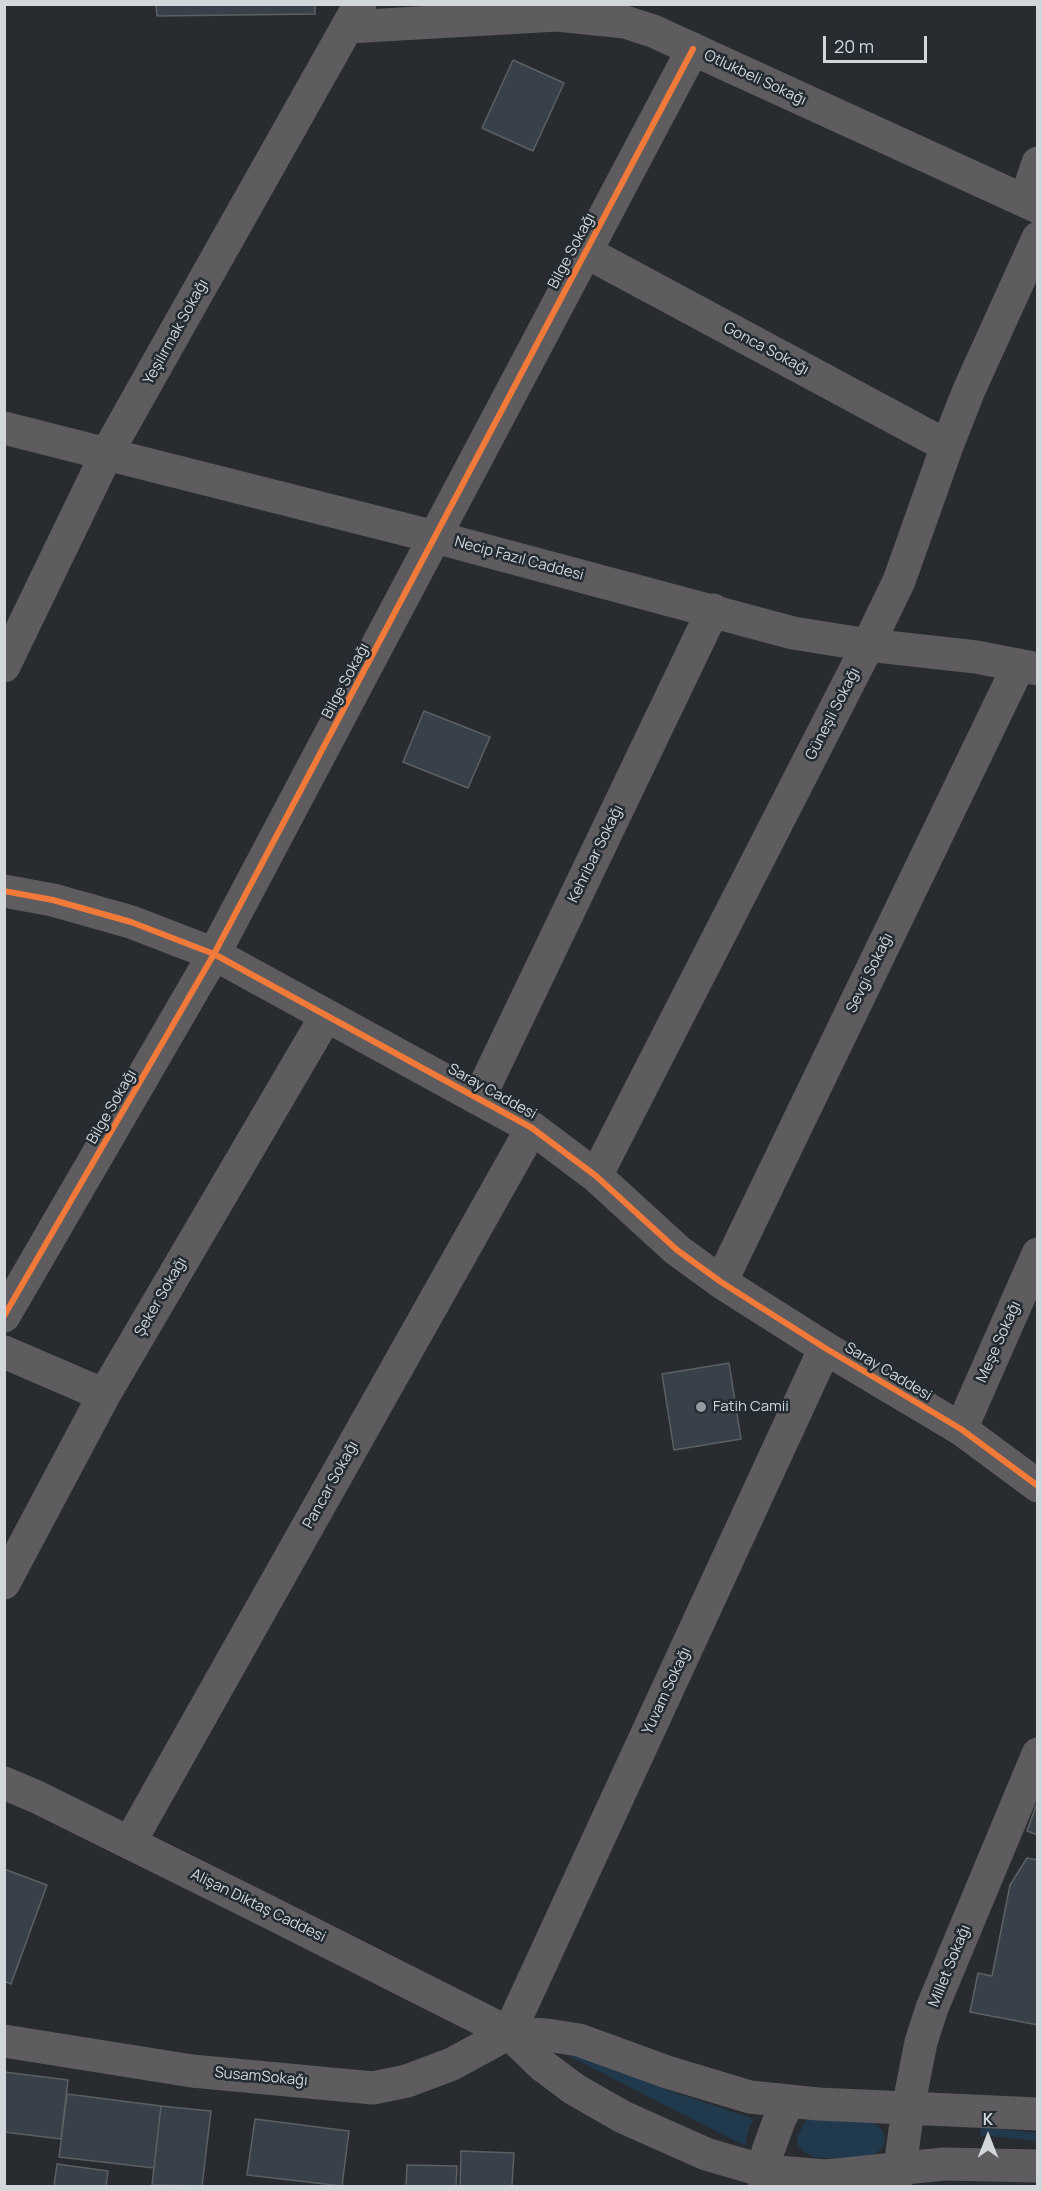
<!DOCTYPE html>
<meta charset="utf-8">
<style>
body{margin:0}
#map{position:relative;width:1042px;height:2191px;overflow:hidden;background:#282c30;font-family:Manrope,sans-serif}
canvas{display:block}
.frame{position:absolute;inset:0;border:6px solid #d2d7db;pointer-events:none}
.north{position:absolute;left:958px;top:2107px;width:60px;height:60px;-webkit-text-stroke:4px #242c33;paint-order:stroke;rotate:0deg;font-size:16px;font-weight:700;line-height:24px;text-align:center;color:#d2d7db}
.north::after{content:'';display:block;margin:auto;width:21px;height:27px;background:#d2d7db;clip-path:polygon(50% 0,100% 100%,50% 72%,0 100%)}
.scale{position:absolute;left:823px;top:36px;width:104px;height:27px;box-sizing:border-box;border:3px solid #d2d7db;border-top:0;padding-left:8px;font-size:18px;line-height:21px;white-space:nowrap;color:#d2d7db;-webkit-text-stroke:4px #242c33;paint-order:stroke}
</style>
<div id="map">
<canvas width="1042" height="2191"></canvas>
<div class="frame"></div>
<div class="north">K</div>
<div class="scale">20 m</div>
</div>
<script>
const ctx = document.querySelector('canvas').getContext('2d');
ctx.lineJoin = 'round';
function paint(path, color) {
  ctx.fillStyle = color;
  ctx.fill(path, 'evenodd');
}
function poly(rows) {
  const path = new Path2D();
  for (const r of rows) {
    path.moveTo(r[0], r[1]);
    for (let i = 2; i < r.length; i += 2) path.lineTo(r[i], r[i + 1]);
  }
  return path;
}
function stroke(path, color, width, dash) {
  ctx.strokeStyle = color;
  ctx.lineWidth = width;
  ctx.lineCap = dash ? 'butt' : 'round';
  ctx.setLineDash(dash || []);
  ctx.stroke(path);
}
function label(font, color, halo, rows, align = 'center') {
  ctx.font = font + ' Manrope,sans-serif';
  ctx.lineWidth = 5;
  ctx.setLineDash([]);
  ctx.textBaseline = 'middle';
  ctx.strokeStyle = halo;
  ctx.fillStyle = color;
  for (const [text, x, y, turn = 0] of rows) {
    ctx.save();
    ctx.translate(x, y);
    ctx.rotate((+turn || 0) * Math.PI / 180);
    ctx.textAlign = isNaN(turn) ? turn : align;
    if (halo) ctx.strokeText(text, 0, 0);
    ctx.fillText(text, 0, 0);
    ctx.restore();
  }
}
paint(poly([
 [572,2051,664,2089,754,2119,748,2130,745,2146,569,2056],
 [812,2118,863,2120,877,2125,883,2132,885,2140,881,2149,872,2156,838,2159,814,2157,804,2152,798,2145,797,2138,805,2121],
 [981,2127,1037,2133,1037,2141,980,2135]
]), '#21394d');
const building = poly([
 [156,4,315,4,315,14,157,16,156,4],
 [513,60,564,83,533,151,482,128,513,60],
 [424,711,490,737,468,788,403,762,424,711],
 [729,1363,741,1439,674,1450,662,1374,729,1363],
 [1038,1800,1038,1835,1027,1831,1038,1800],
 [1027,1858,1038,1860,1038,2025,970,2012,978,1973,992,1976,1010,1885,1027,1858],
 [4,1869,47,1885,11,1984,4,1981,4,1869],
 [4,2072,68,2080,61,2139,4,2132,4,2072],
 [67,2094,161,2106,154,2168,59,2157,67,2094],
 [161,2106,211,2111,202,2186,152,2185,161,2106],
 [255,2119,349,2131,342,2186,247,2175,255,2119],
 [461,2151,514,2153,512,2186,460,2186,461,2151],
 [57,2164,108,2171,106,2186,54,2186,57,2164],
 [407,2165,457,2166,456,2186,406,2186,407,2165]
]);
paint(building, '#384149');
stroke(building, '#5c6063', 1.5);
stroke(poly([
 [348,27,557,15,625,22,653,31,1038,207],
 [1025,201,1038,163],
 [586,252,947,446],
 [4,428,435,537,793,633,868,645,976,657,1038,669],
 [4,666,107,453,360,4],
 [4,891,53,900,131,922,214,954,532,1128,596,1176,677,1250,721,1282,825,1348,961,1429,1038,1486],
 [479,1098,713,610],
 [596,1176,868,645,899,581,947,446,969,390,1038,238],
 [721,1282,1019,665],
 [4,1316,214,954,693,49],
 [4,1352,104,1395],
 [961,1429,1038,1254],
 [4,1583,104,1395,326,1016],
 [4,1783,37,1797,261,1908,509,2033,542,2065,574,2089,623,2117,706,2154,764,2171,826,2176,944,2164,1038,2166],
 [130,1842,532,1128],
 [509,2033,825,1348],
 [509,2033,547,2035,579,2040,667,2072,750,2097,818,2104,1038,2114],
 [4,2041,192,2071,373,2088,407,2081,452,2064,509,2033],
 [765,2186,764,2171,768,2151,780,2118,790,2101],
 [894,2186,900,2168,908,2108,921,2042,932,2008,1038,1754]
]), '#5e5c5e', 33);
stroke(poly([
 [4,891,53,900,131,922,214,954,532,1128,596,1176,677,1250,721,1282,825,1348,961,1429,1038,1486],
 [4,1316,214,954,693,49]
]), '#f17a3a', 6);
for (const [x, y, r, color] of [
 [701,1407,6,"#969b9f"]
]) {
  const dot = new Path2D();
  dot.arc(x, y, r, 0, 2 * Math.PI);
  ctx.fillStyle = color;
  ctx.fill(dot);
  stroke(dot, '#242c33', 2);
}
label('15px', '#d2d7db', '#242c33', [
 ["Otlukbeli Sokağı",755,78,25],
 ["Bilge Sokağı",572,251,-62],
 ["Yeşilırmak Sokağı",176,332,-61],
 ["Gonca Sokağı",766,349,28],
 ["Necip Fazıl Caddesi",519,559,15],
 ["Bilge Sokağı",346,681,-62],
 ["Güneşli Sokağı",833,714,-63],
 ["Kehribar Sokağı",596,854,-64],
 ["Sevgi Sokağı",870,973,-64],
 ["Saray Caddesi",492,1092,29],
 ["Bilge Sokağı",112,1107,-60],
 ["Şeker Sokağı",161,1297,-60],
 ["Meşe Sokağı",999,1342,-66],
 ["Saray Caddesi",888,1372,31],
 ["Pancar Sokağı",331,1485,-61],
 ["Yuvam Sokağı",667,1691,-65],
 ["Alişan Diktaş Caddesi",258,1906,26],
 ["Millet Sokağı",950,1966,-68],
 ["SusamSokağı",261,2077,5]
]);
label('15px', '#d2d7db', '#242c33', [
 ["Fatih Camii",713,1407]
], 'left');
</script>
